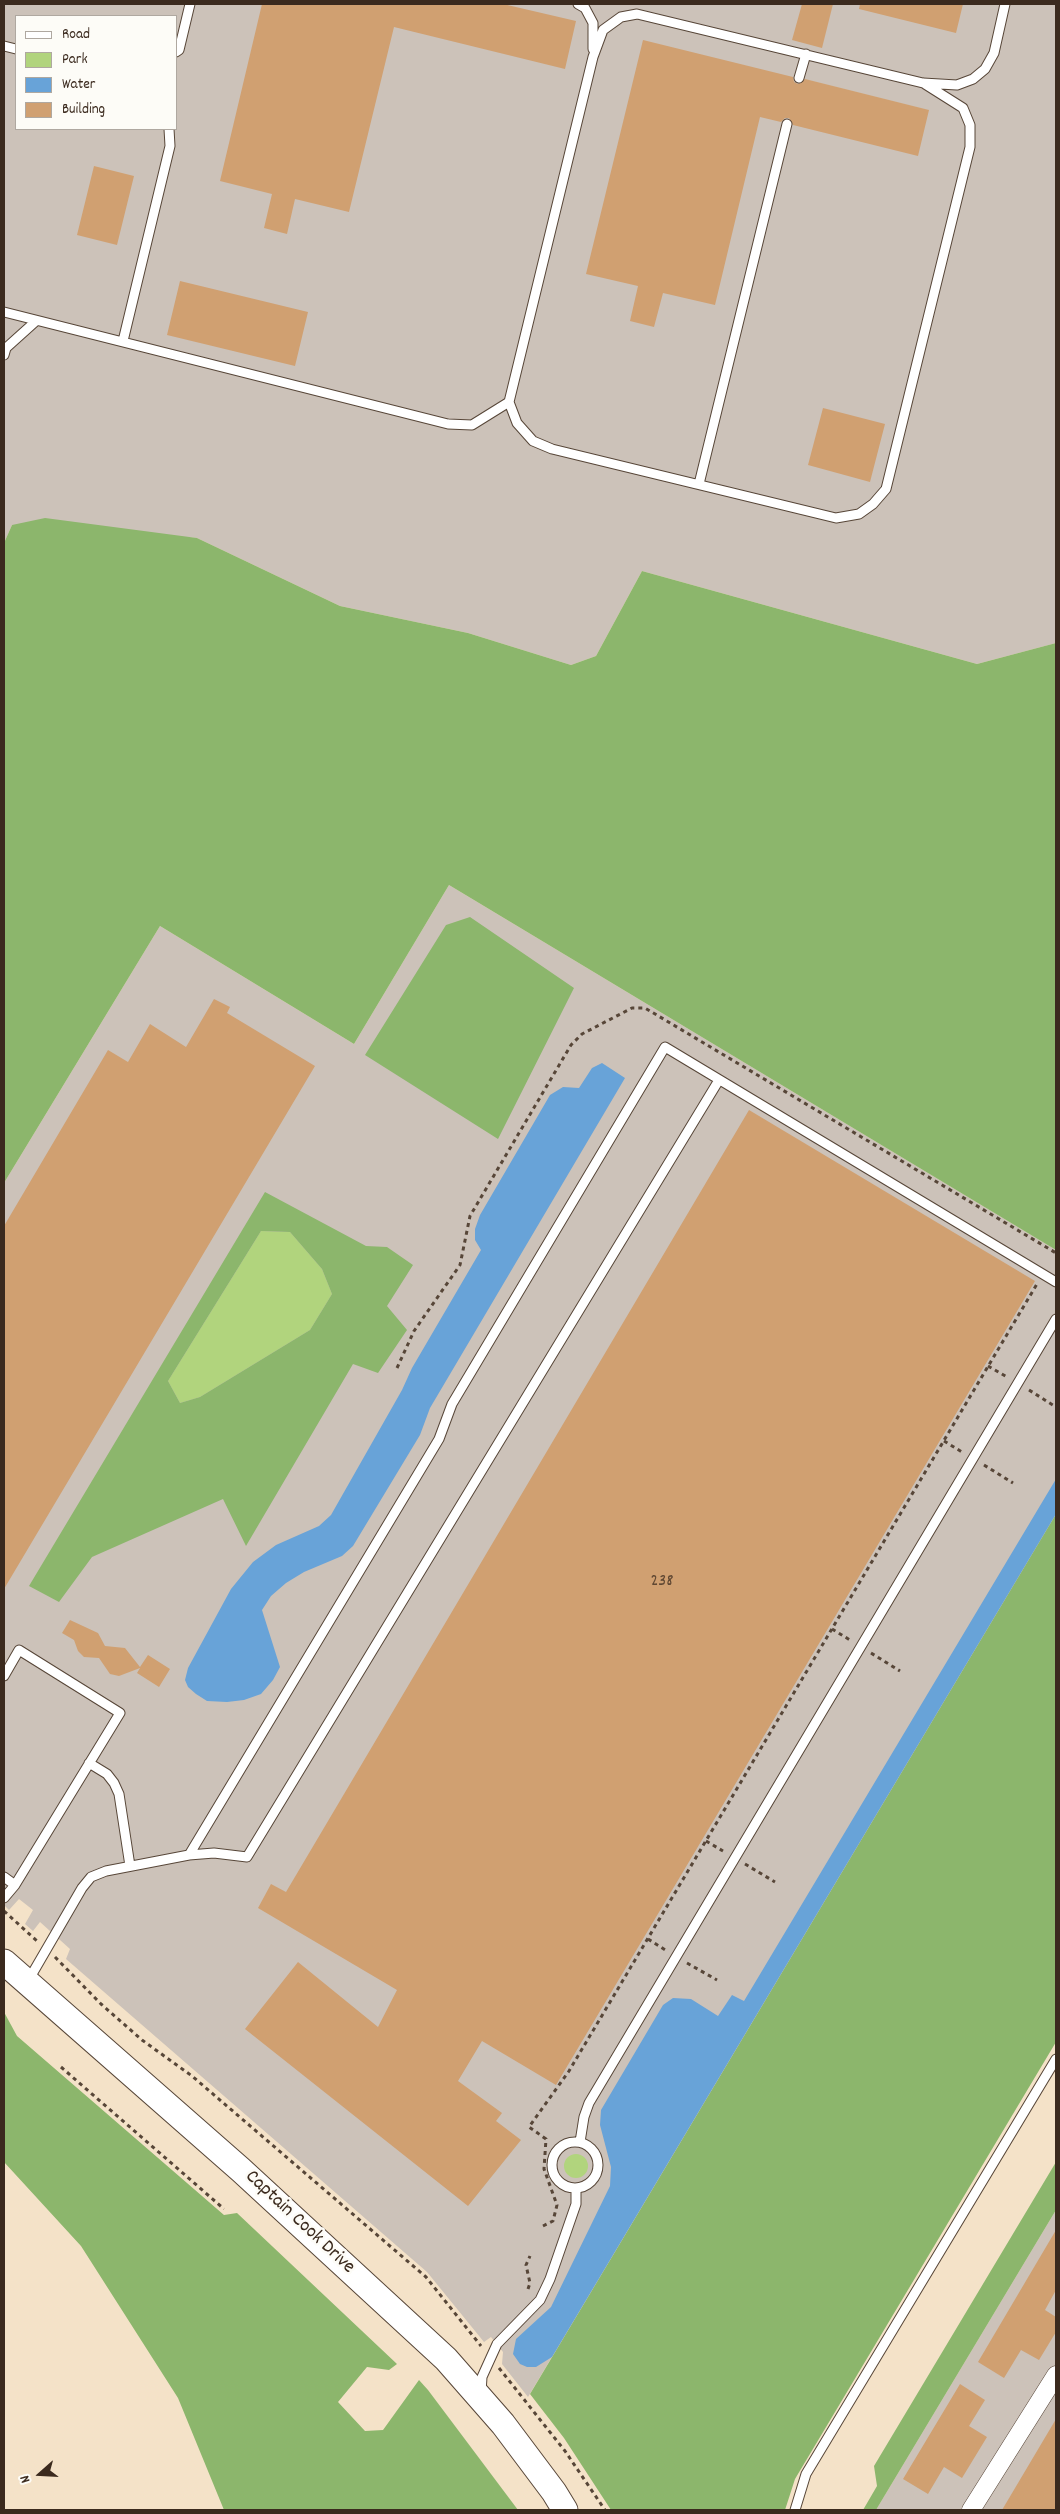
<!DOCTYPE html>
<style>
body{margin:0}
#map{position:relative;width:1060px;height:2514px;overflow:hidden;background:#f4e2c8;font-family:Dekko,sans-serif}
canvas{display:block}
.frame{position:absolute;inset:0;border:5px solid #3b2a1e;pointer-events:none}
.legend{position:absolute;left:15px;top:15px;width:162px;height:115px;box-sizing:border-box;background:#fdfcf7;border:1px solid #afa8a0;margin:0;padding:6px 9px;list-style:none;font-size:15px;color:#3b2a1e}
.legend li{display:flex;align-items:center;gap:10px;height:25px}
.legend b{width:25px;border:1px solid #afa8a0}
.north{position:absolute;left:15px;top:2449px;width:50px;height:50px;-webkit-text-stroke:4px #fdfcf7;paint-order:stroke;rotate:251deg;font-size:14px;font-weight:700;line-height:20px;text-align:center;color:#3b2a1e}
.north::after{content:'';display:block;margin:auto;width:18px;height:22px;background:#3b2a1e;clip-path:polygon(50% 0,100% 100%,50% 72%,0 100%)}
</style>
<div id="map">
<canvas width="1060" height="2514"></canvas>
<div class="frame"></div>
<ul class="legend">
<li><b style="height:6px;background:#fff"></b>Road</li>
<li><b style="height:14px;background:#b1d47d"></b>Park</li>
<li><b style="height:14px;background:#68a3d8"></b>Water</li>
<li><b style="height:14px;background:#d0a071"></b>Building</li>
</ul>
<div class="north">N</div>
</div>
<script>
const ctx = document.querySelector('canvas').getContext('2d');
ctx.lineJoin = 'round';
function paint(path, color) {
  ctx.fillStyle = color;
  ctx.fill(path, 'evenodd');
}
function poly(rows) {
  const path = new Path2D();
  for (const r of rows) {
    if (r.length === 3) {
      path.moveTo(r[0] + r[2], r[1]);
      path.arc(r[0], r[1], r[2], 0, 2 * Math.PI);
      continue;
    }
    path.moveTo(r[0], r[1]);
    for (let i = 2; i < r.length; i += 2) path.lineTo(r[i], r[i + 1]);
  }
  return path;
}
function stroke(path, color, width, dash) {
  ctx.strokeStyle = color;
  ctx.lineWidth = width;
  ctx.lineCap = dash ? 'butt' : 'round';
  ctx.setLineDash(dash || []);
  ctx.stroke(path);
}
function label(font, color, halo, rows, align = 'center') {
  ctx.font = font + ' Dekko,sans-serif';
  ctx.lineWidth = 5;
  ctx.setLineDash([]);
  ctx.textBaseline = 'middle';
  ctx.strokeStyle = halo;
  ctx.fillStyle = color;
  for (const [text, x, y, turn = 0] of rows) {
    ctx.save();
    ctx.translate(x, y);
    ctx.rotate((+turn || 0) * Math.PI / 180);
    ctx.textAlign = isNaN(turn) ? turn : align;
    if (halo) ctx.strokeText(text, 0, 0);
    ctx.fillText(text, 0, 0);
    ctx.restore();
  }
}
paint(poly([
 [4,4,1056,4,1056,643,977,664,642,571,596,656,571,665,468,633,340,606,197,538,12,525,4,543],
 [16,16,176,16,176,129,16,129],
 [449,885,1056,1250,1056,1514,528,2397,502,2364,503,2352,491,2337,484,2342,427,2272,66,1959,70,1949,40,1922,33,1931,25,1924,33,1910,19,1899,9,1910,4,1905,4,1183,160,926,354,1044],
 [1056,2210,1056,2510,876,2510]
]), '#ccc2b9');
paint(poly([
 [261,1231,290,1232,322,1269,332,1294,310,1330,200,1397,180,1403,168,1381],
 [576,2166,12]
]), '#b1d47d');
paint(poly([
 [45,518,197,538,340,606,468,633,571,665,596,656,642,571,977,664,1056,643,1056,1250,449,885,354,1044,160,926,4,1183,4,543,12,525],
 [470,917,574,988,498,1139,365,1055,446,925],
 [265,1192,366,1246,387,1247,413,1265,387,1306,407,1330,378,1373,353,1364,246,1546,223,1499,92,1557,59,1602,29,1586],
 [261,1231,290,1232,322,1269,332,1294,310,1330,200,1397,180,1403,168,1381],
 [1056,1514,1056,2042,795,2479,785,2510,611,2510,564,2438,530,2394],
 [4,2012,17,2036,224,2215,237,2213,397,2364,389,2370,367,2367,338,2402,365,2431,383,2430,419,2380,428,2390,518,2510,224,2510,178,2398,81,2246,4,2162],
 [1056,2162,1056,2210,876,2510,863,2510,877,2486,874,2466]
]), '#8cb66c');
paint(poly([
 [602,1063,625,1078,430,1408,420,1435,353,1546,342,1556,304,1572,286,1583,271,1596,262,1610,280,1667,273,1680,261,1694,244,1700,227,1702,207,1701,196,1694,188,1687,185,1680,188,1668,231,1589,253,1562,276,1545,319,1526,331,1515,402,1390,412,1368,481,1250,475,1240,475,1229,480,1215,550,1095,563,1087,579,1088,592,1068],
 [1056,1479,1056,1514,552,2357,536,2367,527,2367,520,2364,513,2354,516,2339,551,2307,610,2186,611,2167,600,2125,601,2110,663,2005,673,1998,691,1999,718,2016,732,1995,744,2001]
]), '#68a3d8');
paint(poly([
 [262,4,503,4,576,21,565,69,394,27,349,212,295,199,287,234,264,228,272,194,220,181],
 [802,4,833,4,822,48,792,40],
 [860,4,963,4,956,33,859,9],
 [643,40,793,77,794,82,798,84,805,79,929,110,918,156,793,125,789,118,785,118,781,122,760,117,715,305,663,293,654,327,630,321,638,286,586,274],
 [94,166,134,176,117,245,77,235],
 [180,281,308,312,295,366,167,335],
 [823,408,885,424,870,482,808,465],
 [214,999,230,1007,227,1013,315,1066,4,1589,4,1226,108,1050,128,1062,150,1024,186,1047],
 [749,1110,1035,1281,556,2085,482,2041,458,2081,502,2113,496,2121,521,2140,468,2206,245,2029,298,1962,378,2027,397,1990,258,1908,271,1884,286,1892],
 [70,1620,98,1633,105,1646,125,1648,140,1667,148,1655,170,1669,159,1687,137,1673,140,1668,119,1676,110,1674,99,1658,84,1657,78,1651,74,1640,62,1633],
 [1056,2230,1056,2290,1045,2310,1056,2317,1056,2332,1039,2360,1021,2350,1004,2378,978,2362],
 [960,2384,985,2400,969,2426,987,2437,962,2478,944,2467,928,2494,903,2479],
 [1056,2419,1056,2510,1002,2510]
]), '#d0a071');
const service = poly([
 [578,4,585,8,593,23,593,49],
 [4,46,16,49],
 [176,52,179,50,190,4],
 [799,78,806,54],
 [4,312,448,424,472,425,509,402,593,57,603,30,621,17,637,14,923,83,957,85,973,79,985,69,994,53,1005,4],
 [123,341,170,146,169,129],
 [4,355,6,348,36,321],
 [509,402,517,423,533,441,552,449,836,518,859,514,873,504,886,489,970,147,970,125,963,108,925,84],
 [699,484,787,124],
 [4,1676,19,1650,120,1713,15,1885,4,1898],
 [89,1763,107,1774,114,1783,119,1794,130,1866],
 [189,1855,439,1439,452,1404,665,1047,1056,1282],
 [4,1877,15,1885],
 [28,1981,82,1888,91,1877,106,1871,189,1855,214,1853,247,1857,719,1080],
 [575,2165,23],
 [580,2142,584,2117,589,2103,1056,1319],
 [481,2393,482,2377,497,2344,540,2300,550,2279,576,2204,576,2188],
 [795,2510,806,2474,1056,2059]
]);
const minor = poly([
 [971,2510,1056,2375]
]);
const secondary = poly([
 [4,1962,241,2170,446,2359,503,2424,554,2492,565,2510]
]);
stroke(service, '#574638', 11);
stroke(minor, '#574638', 19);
stroke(secondary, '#574638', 27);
stroke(poly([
 [988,1366,1007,1377],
 [397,1368,414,1331,460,1265,470,1216,571,1045,582,1034,632,1008,645,1008,1056,1253],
 [1029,1390,1056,1407],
 [944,1441,962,1452],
 [984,1465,1013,1483],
 [832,1629,850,1640],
 [871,1653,900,1671],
 [706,1841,723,1851],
 [745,1864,775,1882],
 [4,1911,37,1941],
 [648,1939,667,1951],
 [55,1957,101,2004,142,2040,192,2076,426,2277,481,2346],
 [687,1963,717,1980],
 [61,2067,224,2209],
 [543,2226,553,2221,557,2205,544,2169,546,2139,529,2127,569,2071,1037,1284],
 [528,2289,530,2283,526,2265,530,2256],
 [499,2368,565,2451,605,2510]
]), '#574638', 3, [4, 4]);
stroke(service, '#fff', 9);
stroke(minor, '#fff', 18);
stroke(secondary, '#fff', 25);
label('18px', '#604833', null, [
 ["238",662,1583]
]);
label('20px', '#3b2a1e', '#fdfcf7', [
 ["Captain Cook Drive",299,2223,43]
]);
</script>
